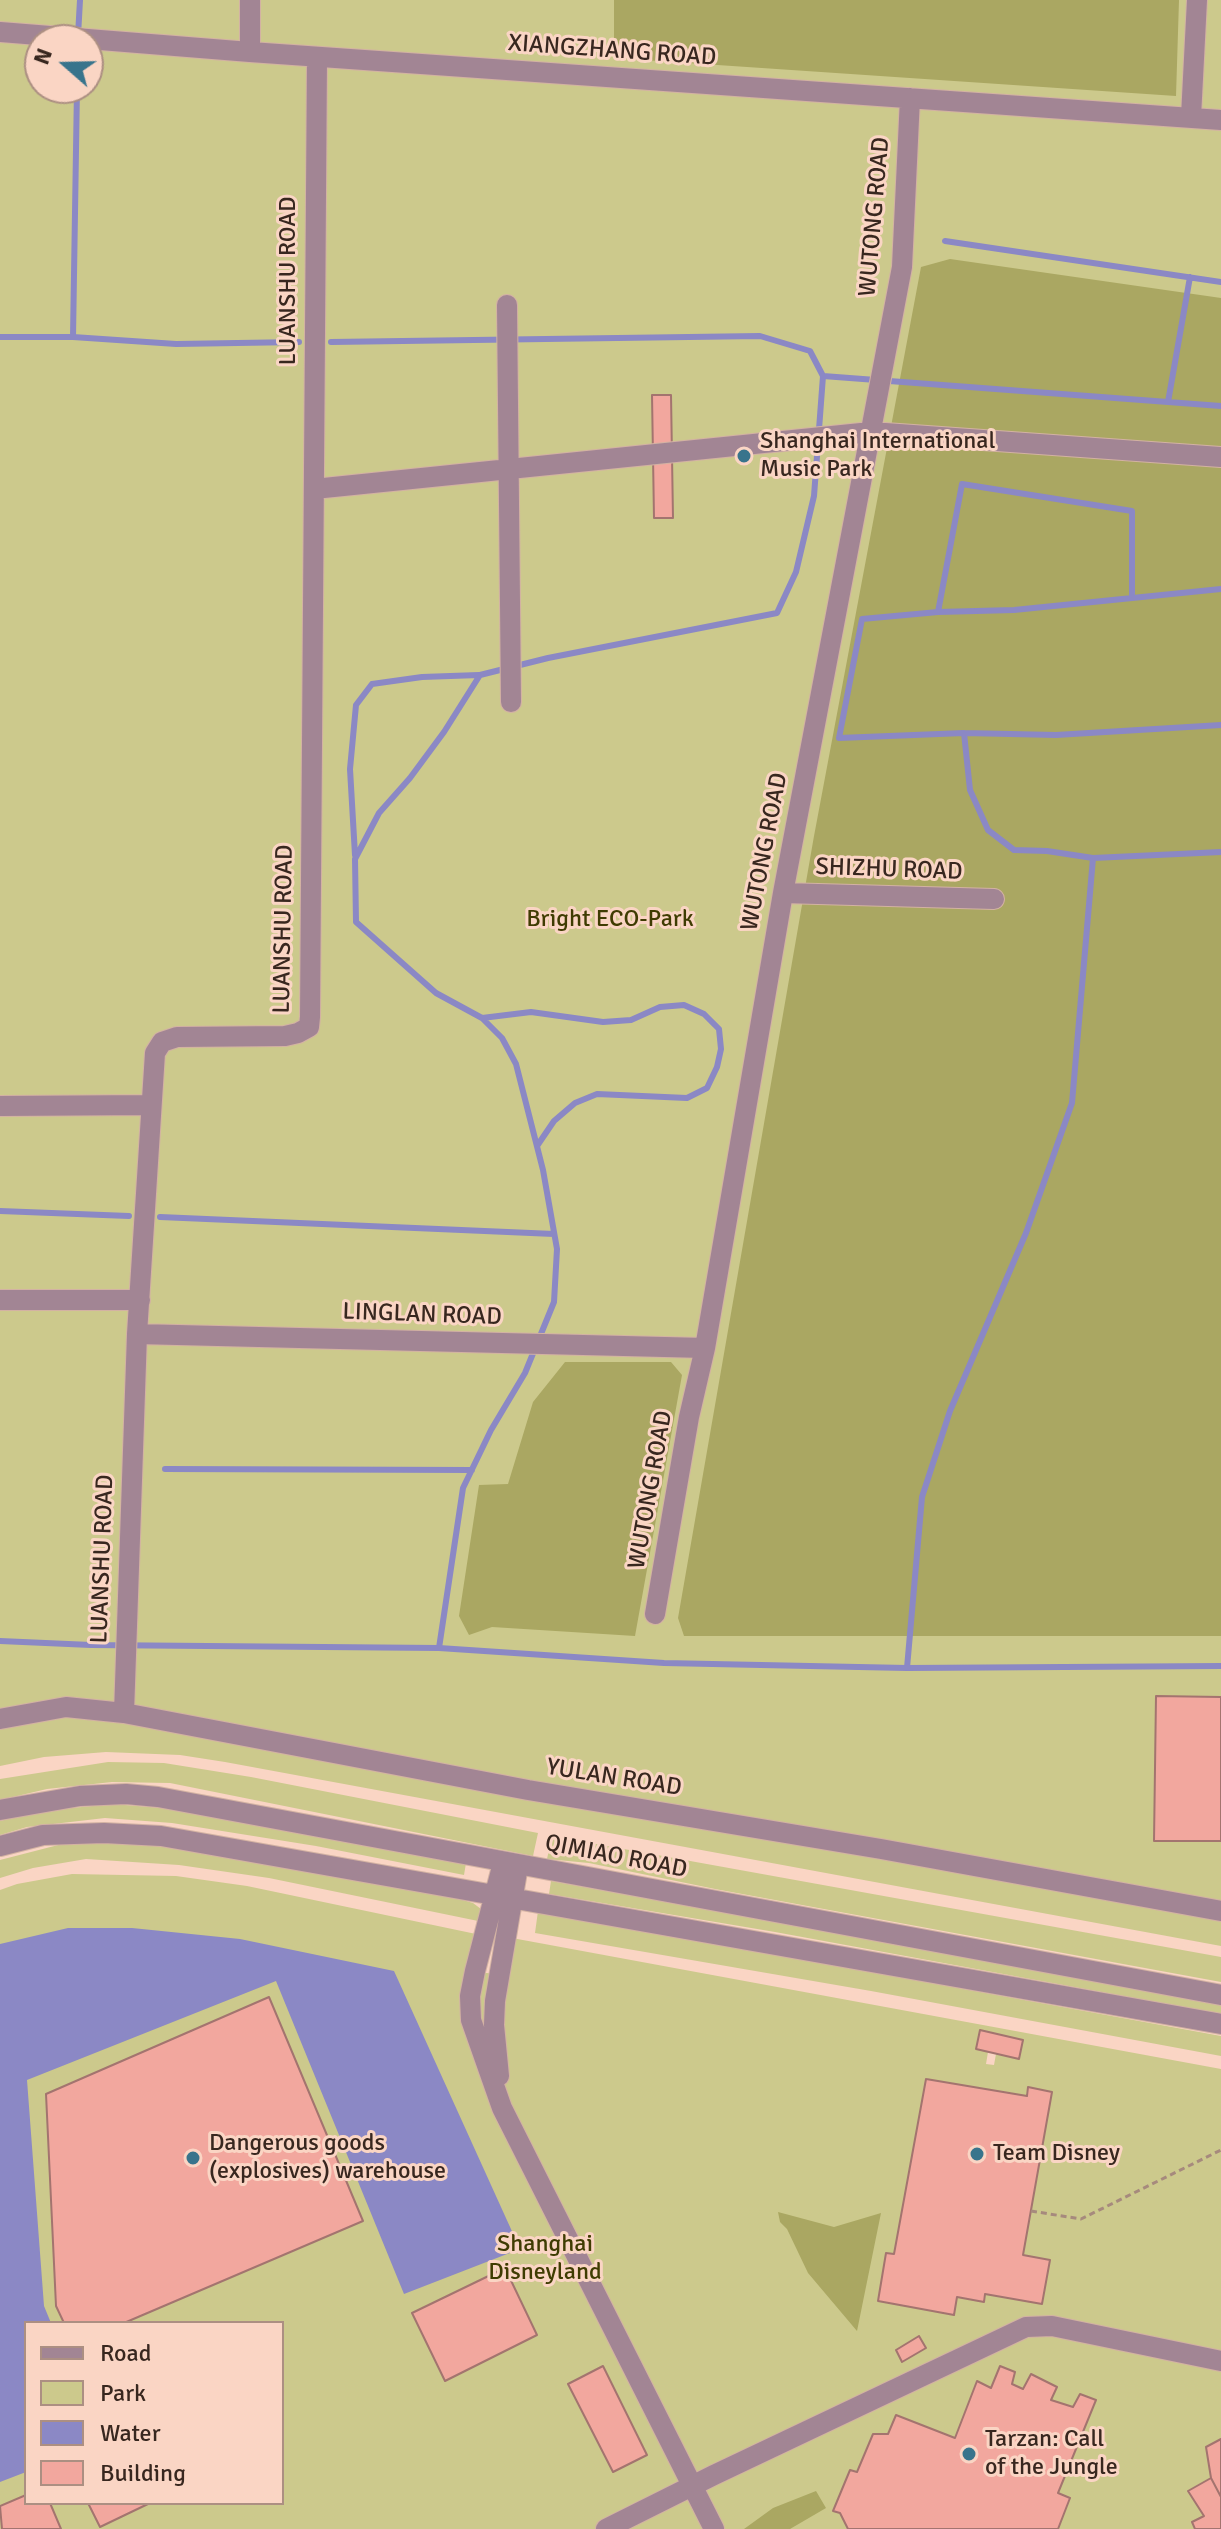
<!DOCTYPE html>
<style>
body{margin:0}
#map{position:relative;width:1221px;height:2529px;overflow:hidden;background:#fad5c4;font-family:Signika,sans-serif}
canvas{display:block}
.legend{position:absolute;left:24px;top:2321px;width:260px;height:184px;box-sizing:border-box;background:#fad5c4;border:2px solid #ac8f82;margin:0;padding:10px 14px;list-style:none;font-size:24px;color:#38271f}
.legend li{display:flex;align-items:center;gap:16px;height:40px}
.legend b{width:40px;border:2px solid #ac8f82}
.north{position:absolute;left:24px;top:24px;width:80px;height:80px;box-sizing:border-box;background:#fad5c4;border:2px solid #ac8f82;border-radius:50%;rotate:290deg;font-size:22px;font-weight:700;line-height:32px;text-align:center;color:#38271f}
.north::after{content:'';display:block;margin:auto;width:28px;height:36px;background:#38748c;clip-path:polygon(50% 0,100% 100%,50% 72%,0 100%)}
</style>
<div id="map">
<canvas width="1221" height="2529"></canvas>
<ul class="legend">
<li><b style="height:10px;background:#a28594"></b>Road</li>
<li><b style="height:22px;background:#ccc98c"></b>Park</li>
<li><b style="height:22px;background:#8b88c5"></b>Water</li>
<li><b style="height:22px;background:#f2a79e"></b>Building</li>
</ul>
<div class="north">N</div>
</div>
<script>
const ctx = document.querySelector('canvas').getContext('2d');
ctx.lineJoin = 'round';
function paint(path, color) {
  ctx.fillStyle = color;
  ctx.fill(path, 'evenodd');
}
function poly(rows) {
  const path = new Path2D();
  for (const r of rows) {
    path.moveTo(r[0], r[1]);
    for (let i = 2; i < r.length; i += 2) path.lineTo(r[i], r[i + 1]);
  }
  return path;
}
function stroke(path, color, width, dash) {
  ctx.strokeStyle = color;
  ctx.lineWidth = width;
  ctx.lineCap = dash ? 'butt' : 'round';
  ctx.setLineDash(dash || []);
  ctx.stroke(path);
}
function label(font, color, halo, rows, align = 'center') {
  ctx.font = font + ' Signika,sans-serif';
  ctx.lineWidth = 6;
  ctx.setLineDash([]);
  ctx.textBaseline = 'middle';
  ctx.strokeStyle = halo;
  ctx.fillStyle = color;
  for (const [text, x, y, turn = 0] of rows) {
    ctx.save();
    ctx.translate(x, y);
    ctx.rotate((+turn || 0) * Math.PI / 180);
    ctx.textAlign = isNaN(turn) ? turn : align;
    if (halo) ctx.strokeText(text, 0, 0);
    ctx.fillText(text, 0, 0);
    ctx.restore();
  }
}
paint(poly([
 [0,0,1221,0,1221,1946,225,1762,180,1755,106,1752,44,1757,0,1766],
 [40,40,88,40,88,88,40,88],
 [108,1762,164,1763,251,1777,538,1833,533,1856,170,1783,112,1782,47,1789,0,1800,0,1779],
 [113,1804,174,1809,466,1863,464,1875,316,1846,172,1823,105,1818,27,1827,0,1835,0,1821,40,1811],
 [552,1836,1221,1957,1221,1982,715,1889,589,1863,547,1859],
 [144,1841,446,1895,473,1903,481,1909,483,1922,269,1878,179,1865,86,1859,33,1868,0,1878,0,1860,66,1843],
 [72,1874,176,1876,247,1886,476,1934,466,1970,508,1976,512,1938,1221,2069,1221,2529,0,2529,0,1890,17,1884],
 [981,2030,1023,2040,1019,2059,996,2054,994,2065,986,2064,988,2052,976,2049],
 [26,2323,282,2323,282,2503,26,2503],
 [551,1881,1221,2003,1221,2014,775,1932,549,1894],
 [538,1911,1221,2036,1221,2056,871,1991,535,1933]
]), '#ccc98c');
paint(poly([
 [614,0,1179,0,1176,96,614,58],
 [950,259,1221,298,1221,1636,684,1636,678,1618,814,836,921,267],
 [565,1362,671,1362,682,1375,635,1636,492,1627,469,1635,459,1616,479,1485,508,1484,533,1402],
 [778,2212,834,2227,881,2213,857,2331,808,2273,787,2229,780,2222],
 [816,2491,826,2508,790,2529,744,2529,773,2508]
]), '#aaa762');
paint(poly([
 [68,1928,132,1928,240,1939,394,1971,520,2249,404,2294,276,1981,27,2080,44,2306,51,2323,26,2323,26,2472,0,2482,0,1944]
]), '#8b88c5');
stroke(poly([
 [78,36,80,0],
 [945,241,1221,282],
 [0,337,73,337,176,344,299,342],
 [73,337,77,88],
 [331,342,760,336,810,351,823,376,814,496,796,572,777,613,548,658,480,675,444,732,410,778,379,813,355,859,356,922,436,993,482,1018,502,1038,516,1064,543,1170,557,1249,554,1302,525,1373,491,1430,463,1488,439,1648],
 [823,376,1221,406],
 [1168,402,1190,277],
 [938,612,1014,610,1221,589],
 [964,733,1056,735,1221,725],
 [355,855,350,769,356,705,372,684,422,677,479,675],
 [1093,858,1221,852],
 [482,1018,531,1012,603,1022,631,1020,660,1007,684,1005,704,1014,719,1029,721,1049,717,1067,707,1088,687,1098,597,1094,575,1103,554,1121,537,1146],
 [0,1211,129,1216],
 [160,1217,554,1234],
 [165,1469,472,1470],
 [0,1641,91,1645,439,1648,664,1663,907,1668,922,1497,950,1411,1026,1233,1072,1103,1093,858,1047,851,1014,850,988,830,970,790,964,733,839,738,862,619,938,612,962,484,1132,511,1132,598],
 [907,1668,1221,1666]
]), '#8b88c5', 6);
const building = poly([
 [652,395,671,395,673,518,654,518,652,395],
 [1156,1696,1221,1697,1221,1841,1154,1841,1156,1696],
 [269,1997,363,2221,124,2323,64,2323,56,2306,46,2094,269,1997],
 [980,2030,1023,2040,1019,2059,976,2049,980,2030],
 [926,2079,1027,2096,1028,2087,1052,2092,1023,2255,1050,2260,1042,2304,985,2294,984,2302,957,2297,954,2315,878,2301,886,2253,894,2254,926,2079],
 [505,2268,537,2335,445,2381,412,2313,505,2268],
 [919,2336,926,2348,902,2362,896,2350,919,2336],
 [603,2366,647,2455,613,2472,568,2384,603,2366],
 [1000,2366,1015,2372,1012,2384,1023,2389,1031,2374,1057,2387,1051,2400,1073,2407,1080,2394,1096,2400,1058,2493,1070,2498,1058,2529,848,2529,840,2513,833,2511,850,2470,857,2472,873,2434,888,2434,896,2415,955,2438,977,2381,991,2388,1000,2366],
 [1221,2439,1221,2497,1211,2478,1206,2447,1221,2439],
 [1211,2478,1221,2497,1221,2529,1195,2529,1192,2522,1204,2516,1188,2491,1211,2478],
 [26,2495,26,2503,50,2503,61,2529,2,2529,0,2506,26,2495],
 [88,2503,150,2503,100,2527,88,2503]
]);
paint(building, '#f2a79e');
stroke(building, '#a3746f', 2);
const minor = poly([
 [0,32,250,52,1221,120],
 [250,52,250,0],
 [1191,117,1197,0],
 [507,305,511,702],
 [314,489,871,432,1221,457],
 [783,893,994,899],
 [0,1106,151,1105],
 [0,1300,140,1300],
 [137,1334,705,1348],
 [655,1614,689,1417,705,1348,783,893,902,267,910,98],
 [124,1713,137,1334,155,1053,162,1042,177,1037,285,1036,298,1033,309,1027,310,1017,317,57],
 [0,1719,66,1707,124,1713,528,1790,881,1849,1221,1911],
 [0,1810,80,1796,126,1794,158,1797,1221,1995],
 [0,1846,43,1835,104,1833,161,1836,1221,2024],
 [503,1863,475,1971,470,1996,471,2020,502,2108,714,2529],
 [499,2076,494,2025,495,2001,518,1866],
 [606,2529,714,2475,1026,2327,1052,2326,1221,2361]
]);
stroke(minor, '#d3b2a3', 22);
stroke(poly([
 [1031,2211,1081,2219,1221,2150]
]), '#a68a7d', 3, [6, 4]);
stroke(minor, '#a28594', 20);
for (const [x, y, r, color] of [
 [744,456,8,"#38748c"],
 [977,2154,8,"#38748c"],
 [193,2158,8,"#38748c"],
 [969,2454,8,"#38748c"]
]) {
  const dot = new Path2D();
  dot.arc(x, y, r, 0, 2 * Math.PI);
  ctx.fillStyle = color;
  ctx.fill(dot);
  stroke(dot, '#fad5c4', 3);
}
label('24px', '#38271f', '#fad5c4', [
 ["XIANGZHANG ROAD",612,51,4],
 ["WUTONG ROAD",875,217,-85],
 ["LUANSHU ROAD",289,281,-90],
 ["WUTONG ROAD",765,852,-79],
 ["SHIZHU ROAD",889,870,2],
 ["LUANSHU ROAD",284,929,-89],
 ["LINGLAN ROAD",422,1315,2],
 ["WUTONG ROAD",651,1490,-80],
 ["LUANSHU ROAD",103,1559,-88],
 ["YULAN ROAD",614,1778,9],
 ["QIMIAO ROAD",616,1857,11]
]);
label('24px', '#38271f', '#fad5c4', [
 ["Shanghai International",760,442],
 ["Music Park",760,470],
 ["Dangerous goods",209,2144],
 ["(explosives) warehouse",209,2172],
 ["Team Disney",993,2154],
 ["Tarzan: Call",985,2440],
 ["of the Jungle",985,2468]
], 'left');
label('24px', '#3f3c02', '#fad5c4', [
 ["Bright ECO-Park",610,920],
 ["Shanghai",545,2245],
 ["Disneyland",545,2273]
]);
</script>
